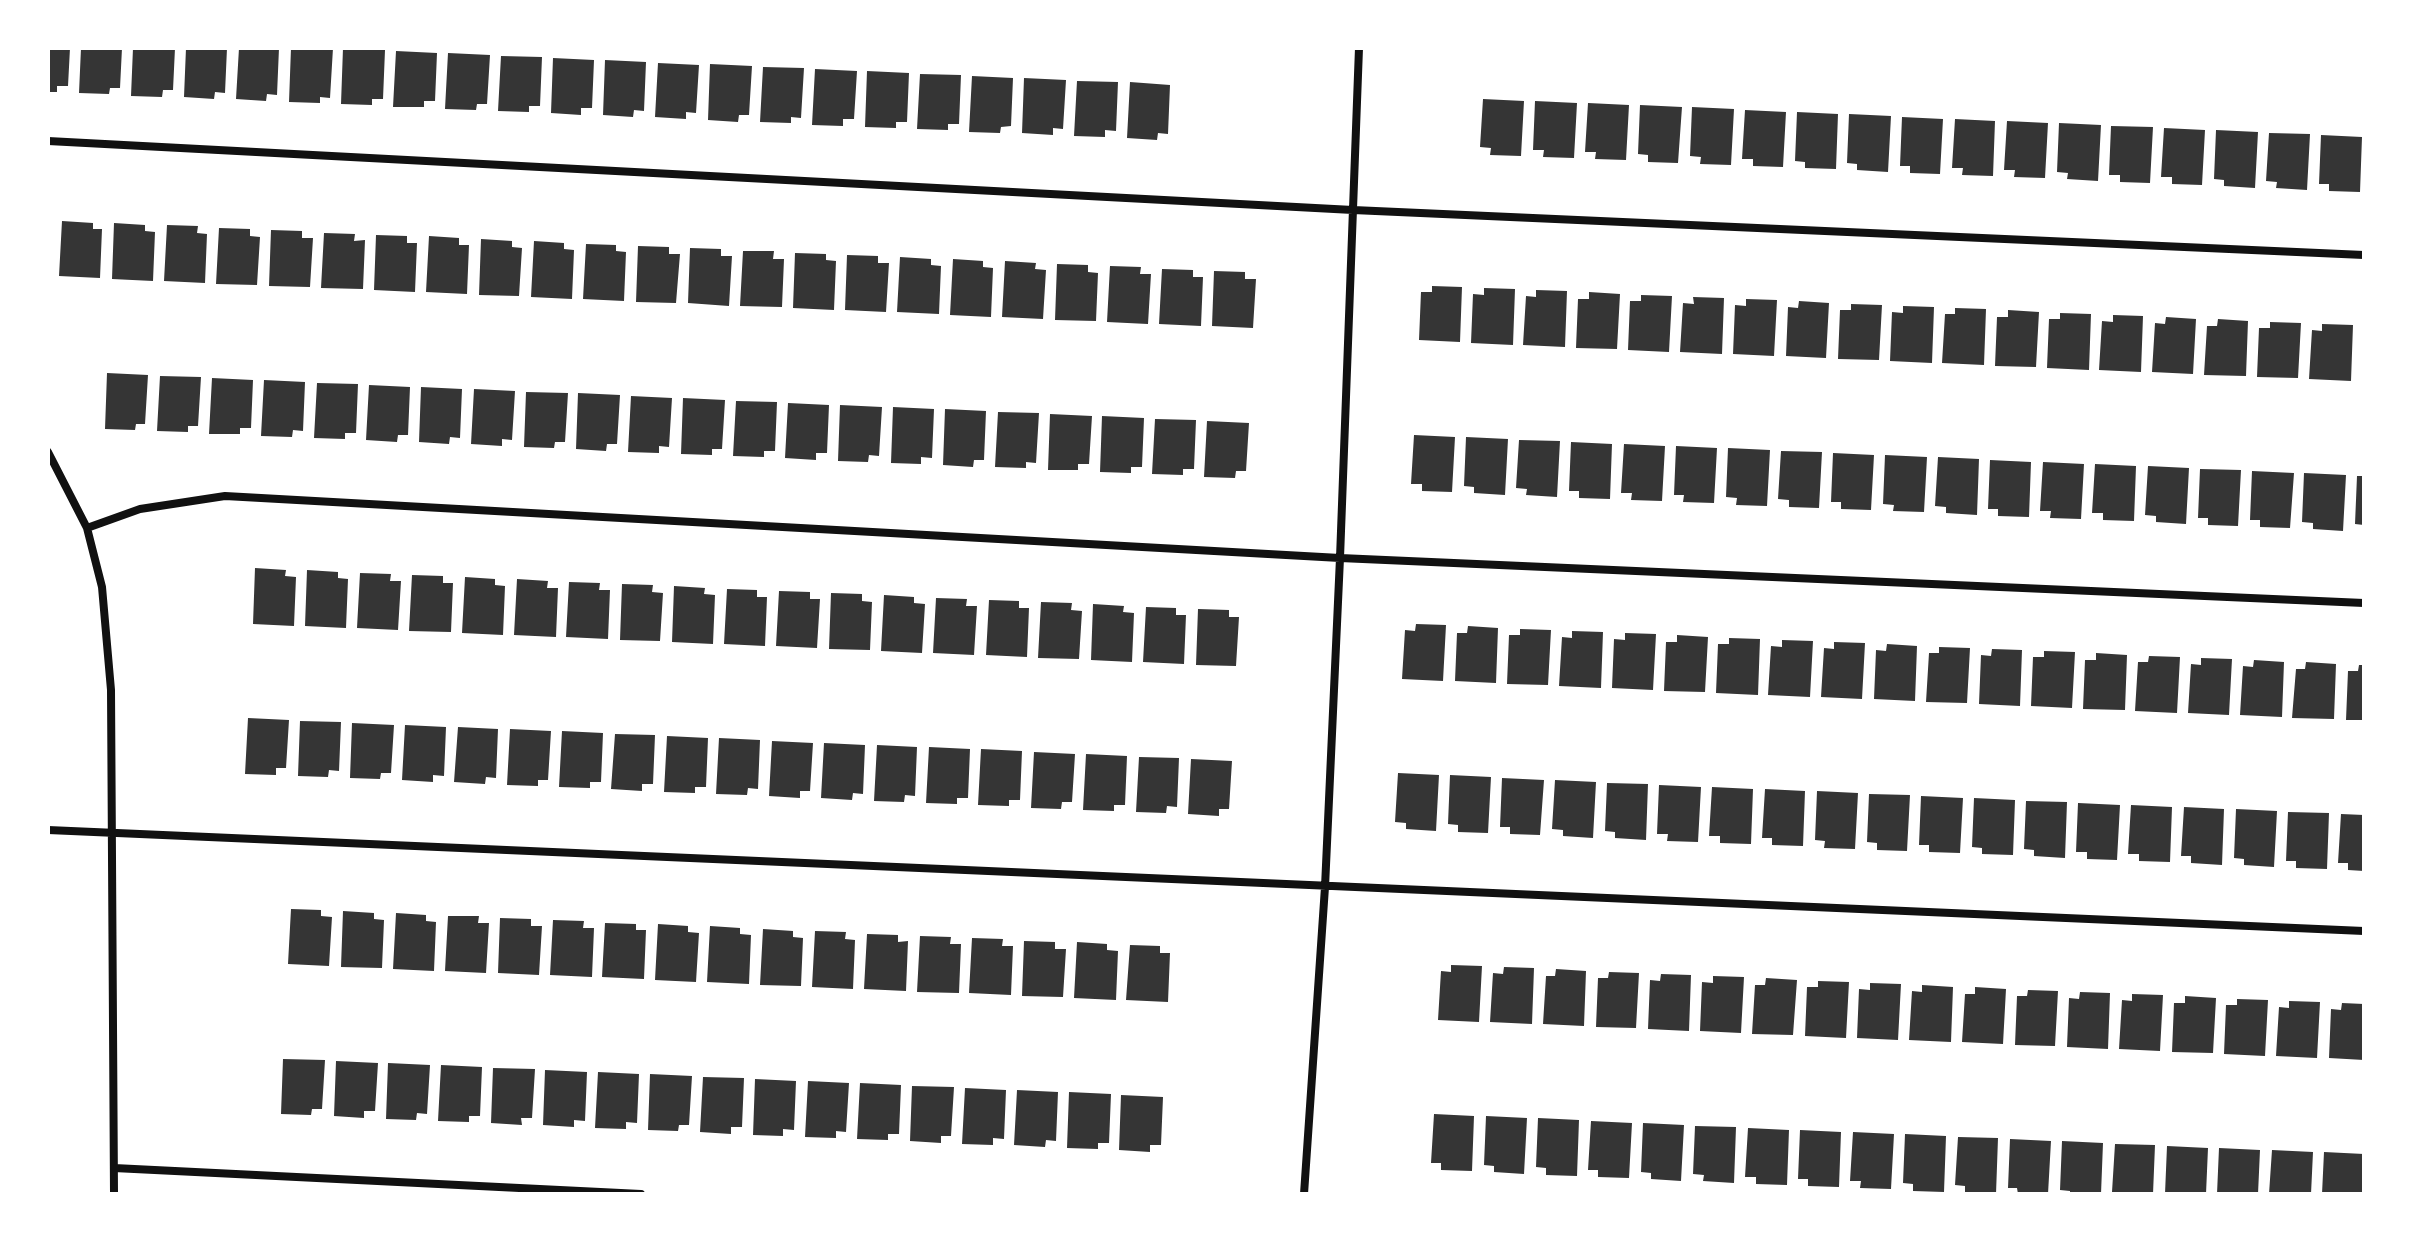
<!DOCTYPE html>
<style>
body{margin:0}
#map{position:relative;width:2412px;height:1242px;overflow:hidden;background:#fff;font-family:Montserrat,sans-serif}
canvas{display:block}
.frame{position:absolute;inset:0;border:50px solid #fff;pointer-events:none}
</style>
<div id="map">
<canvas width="2412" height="1242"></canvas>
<div class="frame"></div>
</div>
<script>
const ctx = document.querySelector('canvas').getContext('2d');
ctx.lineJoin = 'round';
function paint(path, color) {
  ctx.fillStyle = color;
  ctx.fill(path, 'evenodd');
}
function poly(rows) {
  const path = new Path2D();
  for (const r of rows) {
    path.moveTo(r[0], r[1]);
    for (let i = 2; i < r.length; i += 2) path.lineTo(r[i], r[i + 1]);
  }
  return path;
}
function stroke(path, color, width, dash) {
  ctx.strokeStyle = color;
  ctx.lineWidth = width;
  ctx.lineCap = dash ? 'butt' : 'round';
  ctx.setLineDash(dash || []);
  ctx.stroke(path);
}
paint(poly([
 [48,48,70,48,68,86,57,86,57,92,48,92],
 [81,48,122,48,120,88,110,88,109,94,79,93],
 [133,48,175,48,173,90,163,90,162,97,131,96],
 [186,48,227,48,225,93,215,92,214,99,184,97],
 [239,48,279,48,277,95,267,94,266,101,236,99],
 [291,48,333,48,330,98,320,97,320,103,289,102],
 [343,48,385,50,383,99,372,99,372,105,341,104],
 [396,51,437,53,435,101,424,101,424,107,393,107],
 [448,53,490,55,487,104,477,104,476,110,445,109],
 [501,56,542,57,540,106,529,106,529,112,498,111],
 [553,58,594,60,592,108,581,108,581,115,551,113],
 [605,60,646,62,644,111,634,110,633,117,603,115],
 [658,63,699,65,696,113,686,112,686,119,655,117],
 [710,64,752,66,749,115,739,115,738,122,708,120],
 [763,67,804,68,801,118,791,117,791,123,760,122],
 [815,69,857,71,854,119,843,119,843,126,812,125],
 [867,71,909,73,907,122,896,122,896,128,865,127],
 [920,74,961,75,959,124,948,124,948,130,917,129],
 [972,76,1013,78,1011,126,1001,127,1000,133,969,132],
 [1024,78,1066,80,1063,129,1053,128,1053,135,1022,133],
 [1077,81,1118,82,1116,131,1105,130,1105,137,1074,136],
 [1130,82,1170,85,1168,134,1158,133,1157,140,1127,138],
 [1483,99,1524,101,1521,156,1490,155,1491,148,1480,147],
 [1535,101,1577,103,1574,158,1543,157,1544,150,1533,150],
 [1588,103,1629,105,1626,160,1595,159,1596,152,1585,152],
 [1640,105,1682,107,1678,163,1648,162,1648,155,1638,154],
 [1692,107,1734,109,1731,165,1700,164,1701,157,1690,156],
 [1745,110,1786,112,1783,167,1753,166,1753,159,1742,159],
 [1797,112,1838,114,1836,169,1805,168,1805,162,1795,161],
 [1849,114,1891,116,1888,172,1857,170,1857,164,1847,163],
 [1902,117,1943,119,1940,174,1910,173,1910,166,1900,166],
 [1955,119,1995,121,1993,176,1962,175,1963,168,1952,168],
 [2007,121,2048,123,2045,178,2014,177,2015,170,2004,170],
 [2059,123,2101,125,2098,181,2067,179,2068,173,2057,172],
 [2111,126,2153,127,2150,183,2120,182,2120,175,2109,175],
 [2164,128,2205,130,2202,185,2172,184,2172,177,2161,177],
 [2216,130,2258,132,2255,188,2224,186,2224,180,2214,179],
 [2269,133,2310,134,2307,190,2276,188,2277,182,2266,181],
 [2321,135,2362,137,2360,192,2329,191,2329,184,2319,184],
 [62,221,93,223,93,229,102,229,100,278,59,276],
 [114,223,145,225,145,231,155,232,153,281,112,279],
 [167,225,198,226,197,233,207,234,205,283,164,281],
 [219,228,250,229,250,236,260,237,257,285,216,284],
 [271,230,302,231,302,238,313,238,310,287,269,286],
 [324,233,355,234,354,241,365,240,363,289,321,288],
 [376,235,407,236,407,243,417,243,415,292,374,290],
 [429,236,459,238,459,245,469,245,467,294,426,292],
 [481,239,512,241,512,247,522,248,519,296,479,295],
 [534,241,564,243,564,249,574,250,572,299,531,297],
 [586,244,616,245,616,251,626,252,624,301,583,299],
 [638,246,669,247,669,254,680,254,676,303,636,302],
 [690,248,721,249,721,256,732,256,729,306,688,303],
 [743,251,774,251,773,259,784,259,782,307,740,306],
 [795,253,826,254,826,260,836,261,834,310,793,308],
 [847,255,878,256,878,263,889,263,886,312,845,310],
 [900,257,931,259,931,265,941,266,939,314,897,312],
 [953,259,983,261,983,267,993,268,991,317,950,315],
 [1005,261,1036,263,1035,269,1046,270,1043,319,1002,317],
 [1057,264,1088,265,1088,272,1098,273,1096,321,1055,320],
 [1110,266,1141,267,1140,274,1151,274,1148,324,1107,322],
 [1162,269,1193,270,1193,277,1203,277,1201,326,1159,324],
 [1214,271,1245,272,1245,279,1256,279,1253,328,1212,326],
 [1432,286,1462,287,1460,342,1419,340,1421,292,1432,292],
 [1484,288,1515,289,1513,345,1471,343,1473,294,1484,295],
 [1536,290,1567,291,1565,347,1523,345,1526,296,1536,297],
 [1589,292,1620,294,1617,349,1576,348,1578,299,1589,299],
 [1641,295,1672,296,1669,352,1628,350,1630,301,1641,301],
 [1693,297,1724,298,1722,354,1680,352,1683,303,1694,304],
 [1746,299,1777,300,1774,356,1733,354,1735,305,1746,306],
 [1799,301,1829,303,1826,358,1786,356,1788,307,1798,308],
 [1851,304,1882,305,1879,360,1838,359,1840,310,1851,310],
 [1903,306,1934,307,1932,363,1890,361,1892,312,1903,313],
 [1955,308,1986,309,1984,365,1942,363,1945,314,1955,314],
 [2008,310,2039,312,2036,367,1995,366,1997,317,2008,317],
 [2060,313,2091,314,2089,370,2047,368,2049,319,2060,319],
 [2113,315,2143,316,2141,372,2099,370,2102,321,2113,322],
 [2166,317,2196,319,2193,374,2152,372,2155,323,2165,324],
 [2218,319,2248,321,2246,376,2204,375,2207,326,2217,326],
 [2270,322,2301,323,2298,378,2257,377,2259,328,2270,328],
 [2322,324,2353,325,2351,381,2309,379,2312,330,2322,331],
 [107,373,148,375,145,424,136,424,135,430,105,429],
 [160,376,201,377,198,426,188,426,188,432,157,431],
 [212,378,253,380,251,428,240,428,240,434,209,434],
 [264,380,305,382,303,431,293,430,292,437,261,436],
 [317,383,358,384,356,433,345,433,345,439,314,438],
 [369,385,410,387,408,435,398,435,397,442,366,440],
 [421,387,462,389,460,438,450,437,449,444,419,442],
 [474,389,515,391,512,440,502,439,502,446,471,444],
 [526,392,568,393,565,442,555,442,554,448,524,447],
 [578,393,620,395,617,444,607,444,606,451,576,449],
 [631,396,672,398,669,447,659,446,659,453,628,452],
 [683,398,725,400,722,449,712,449,712,455,681,454],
 [736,401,777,402,775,451,764,451,764,457,733,456],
 [788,403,829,405,827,453,816,453,816,460,785,458],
 [840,405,882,407,879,456,869,455,868,462,838,461],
 [893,407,934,409,932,458,921,457,921,464,891,463],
 [945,409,986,411,984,460,974,460,973,467,943,465],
 [998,412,1039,413,1036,463,1026,462,1026,468,995,467],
 [1050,414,1092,416,1089,464,1078,464,1078,470,1048,470],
 [1102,416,1144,418,1142,467,1131,467,1131,473,1100,472],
 [1155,419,1196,420,1194,469,1183,469,1183,475,1152,474],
 [1207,421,1249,423,1246,471,1236,471,1235,478,1204,477],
 [1414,435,1455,437,1452,492,1422,491,1422,484,1411,484],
 [1466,437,1508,439,1505,495,1474,493,1474,487,1464,486],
 [1519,440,1560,441,1557,497,1526,495,1527,489,1516,488],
 [1571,442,1612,444,1610,499,1579,498,1579,491,1569,491],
 [1624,444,1665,446,1662,501,1631,500,1632,493,1621,493],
 [1676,446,1717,448,1714,503,1683,502,1684,495,1674,495],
 [1728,448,1770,450,1767,506,1736,505,1737,498,1726,497],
 [1781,451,1822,452,1819,508,1789,507,1789,500,1778,499],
 [1833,453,1874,455,1871,510,1841,509,1841,502,1831,502],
 [1885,455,1927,457,1924,512,1893,511,1894,505,1883,504],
 [1938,457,1979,459,1977,515,1946,513,1946,507,1935,506],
 [1990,460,2031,462,2029,517,1998,516,1998,509,1988,509],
 [2043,462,2084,464,2081,519,2050,518,2051,511,2040,511],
 [2095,464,2136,466,2134,521,2103,520,2103,513,2092,513],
 [2148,466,2189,468,2186,524,2156,522,2156,516,2145,515],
 [2200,469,2241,470,2238,526,2208,525,2208,518,2198,518],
 [2252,471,2294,473,2290,528,2260,527,2260,520,2250,520],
 [2304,473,2346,475,2343,531,2313,529,2313,523,2302,522],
 [2357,476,2364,476,2364,525,2355,524],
 [255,568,286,570,285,576,296,577,294,626,253,624],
 [307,570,338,572,338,578,348,579,346,628,305,626],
 [360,573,391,574,390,581,401,581,398,630,357,628],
 [412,575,443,576,443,583,453,583,451,632,409,631],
 [465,577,495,579,495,585,505,586,503,635,462,633],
 [517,579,548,581,547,588,558,588,556,637,514,635],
 [569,582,600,583,599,590,610,590,608,639,566,637],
 [622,584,653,585,652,592,663,593,660,641,620,640],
 [674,586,705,588,704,594,715,595,713,644,672,642],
 [727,589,757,590,757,597,767,597,765,646,724,644],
 [779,591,810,592,810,599,820,599,817,648,776,646],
 [831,593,862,594,862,601,872,602,870,650,829,649],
 [884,595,914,597,914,603,925,604,922,653,881,651],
 [936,598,967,599,966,606,977,606,974,655,933,653],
 [989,600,1019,601,1019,608,1029,608,1027,657,986,655],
 [1041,602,1072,603,1071,610,1082,611,1079,659,1038,658],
 [1093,604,1124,606,1123,612,1134,613,1132,662,1091,660],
 [1146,607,1176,608,1176,615,1186,615,1184,664,1143,662],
 [1198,609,1229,610,1229,617,1239,617,1236,666,1196,665],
 [1416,624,1446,625,1443,681,1402,679,1405,630,1415,631],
 [1468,626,1498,628,1496,683,1455,681,1457,633,1467,633],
 [1520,629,1551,630,1548,685,1507,684,1509,635,1520,635],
 [1572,631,1603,632,1601,688,1559,686,1562,637,1572,638],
 [1625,633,1656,634,1653,690,1612,688,1614,639,1625,640],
 [1677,635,1708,637,1705,692,1664,691,1666,642,1677,642],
 [1729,638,1760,639,1758,695,1716,693,1718,644,1729,644],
 [1782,640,1813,641,1810,697,1768,695,1771,646,1782,647],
 [1834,642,1865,643,1862,699,1821,697,1824,648,1834,649],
 [1887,644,1917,646,1915,701,1874,699,1876,650,1886,651],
 [1939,647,1970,648,1967,703,1926,702,1929,653,1939,653],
 [1992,649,2022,650,2020,706,1979,704,1981,655,1991,656],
 [2044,651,2075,652,2072,708,2031,706,2033,657,2044,657],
 [2096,653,2127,655,2125,710,2083,709,2085,660,2096,660],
 [2149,656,2180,657,2177,713,2135,711,2138,662,2148,662],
 [2201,658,2232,659,2229,715,2188,713,2191,664,2201,665],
 [2254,660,2284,662,2282,717,2240,715,2243,666,2253,667],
 [2306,662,2336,664,2334,719,2292,718,2296,669,2305,669],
 [2359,665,2364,665,2364,720,2346,720,2348,671,2358,671],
 [248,718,289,720,286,768,276,768,276,775,245,774],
 [300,721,341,722,339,771,329,770,328,777,298,776],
 [352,723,394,725,391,773,381,773,380,779,350,778],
 [405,725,446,727,444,776,433,775,433,782,402,780],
 [458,727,498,729,496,778,486,777,485,784,454,782],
 [510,729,551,731,548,780,538,780,538,786,507,785],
 [562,731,603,733,601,782,590,782,590,788,559,787],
 [615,734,655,735,653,784,642,784,642,791,611,789],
 [667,736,708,738,706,787,695,787,695,793,664,792],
 [719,738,760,740,758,789,748,788,747,795,716,794],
 [772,741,813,743,810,791,800,791,800,798,769,796],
 [824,743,865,745,863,794,853,793,852,800,821,798],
 [877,745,917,747,915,796,905,795,904,802,874,801],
 [929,747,970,749,968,798,957,798,957,804,926,803],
 [981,749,1022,751,1020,800,1009,800,1009,806,978,805],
 [1034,752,1075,754,1072,802,1062,802,1061,809,1031,808],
 [1086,754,1127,756,1125,805,1114,805,1114,811,1083,810],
 [1139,757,1179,758,1177,807,1167,806,1166,813,1136,812],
 [1191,759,1232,761,1229,809,1219,809,1219,816,1188,814],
 [1398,773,1439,775,1436,831,1406,829,1406,823,1395,822],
 [1450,775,1491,777,1488,833,1458,832,1458,825,1448,824],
 [1502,778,1544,780,1540,835,1510,834,1510,827,1500,827],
 [1555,780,1596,782,1593,838,1563,836,1563,830,1552,829],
 [1607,783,1648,784,1646,840,1615,838,1615,832,1605,831],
 [1659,785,1701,787,1698,842,1667,841,1668,834,1657,834],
 [1712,787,1753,789,1751,844,1720,843,1720,836,1709,836],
 [1765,789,1805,791,1803,846,1772,845,1772,838,1762,838],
 [1817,791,1858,793,1855,849,1824,848,1825,841,1815,840],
 [1869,794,1910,795,1907,851,1877,850,1877,843,1867,842],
 [1921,796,1963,798,1960,853,1929,852,1929,845,1919,845],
 [1974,798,2015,800,2013,855,1982,854,1982,848,1972,847],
 [2026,801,2067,802,2065,858,2034,856,2034,850,2024,849],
 [2078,803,2120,805,2117,860,2087,859,2087,852,2076,852],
 [2131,805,2172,807,2170,862,2139,861,2139,854,2128,854],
 [2184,807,2224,809,2222,865,2191,863,2191,856,2181,856],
 [2236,809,2277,811,2274,867,2244,865,2244,859,2234,858],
 [2288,812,2329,813,2327,869,2296,868,2296,861,2286,861],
 [2341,814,2364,815,2364,871,2348,870,2348,863,2338,863],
 [291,909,321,910,321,916,332,917,329,966,288,964],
 [343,911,374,913,374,919,384,920,382,968,341,967],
 [396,913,426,915,426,921,436,922,434,971,393,969],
 [448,916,479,916,478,923,489,923,486,973,445,971],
 [500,918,531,919,531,926,542,926,539,975,498,973],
 [553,920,584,921,583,928,594,928,592,977,550,975],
 [605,923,636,924,636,930,646,930,644,979,602,977],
 [658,924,688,926,688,932,699,933,696,982,655,980],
 [710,926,740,928,740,934,751,935,749,984,707,982],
 [763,929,793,931,793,937,803,938,801,986,760,985],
 [815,931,846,932,845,939,855,940,853,989,812,987],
 [867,934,898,935,898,942,908,941,906,991,864,989],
 [920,936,951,937,950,944,961,944,959,993,917,992],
 [972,938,1003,939,1002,946,1013,946,1011,995,969,993],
 [1024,941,1055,942,1055,949,1066,949,1063,997,1022,996],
 [1077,942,1107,944,1107,950,1118,951,1116,1000,1074,998],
 [1130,945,1160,946,1160,953,1170,953,1168,1002,1126,1000],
 [1451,965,1482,966,1479,1022,1438,1020,1441,971,1451,972],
 [1504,967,1534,968,1532,1024,1490,1022,1493,973,1503,974],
 [1556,969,1586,971,1584,1026,1543,1024,1546,976,1555,976],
 [1609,972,1639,973,1636,1028,1596,1027,1598,978,1608,978],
 [1661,974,1691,975,1689,1031,1648,1029,1650,980,1660,981],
 [1713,976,1744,977,1741,1033,1700,1031,1702,982,1713,983],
 [1766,978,1797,980,1793,1035,1752,1034,1755,985,1765,985],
 [1818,981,1849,982,1846,1038,1805,1036,1807,987,1818,987],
 [1870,983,1901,984,1898,1040,1857,1038,1859,989,1870,990],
 [1922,985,1953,987,1951,1042,1909,1040,1912,991,1922,992],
 [1975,987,2006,989,2003,1044,1962,1042,1965,994,1975,994],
 [2028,990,2058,991,2055,1046,2015,1045,2017,996,2027,996],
 [2080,992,2110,993,2108,1049,2067,1047,2069,998,2079,999],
 [2132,994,2163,995,2160,1051,2119,1049,2122,1000,2132,1001],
 [2185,996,2216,998,2213,1053,2172,1052,2174,1003,2185,1003],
 [2237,999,2268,1000,2265,1056,2224,1054,2226,1005,2237,1005],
 [2289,1001,2320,1002,2317,1058,2276,1056,2279,1007,2289,1008],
 [2342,1003,2364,1004,2364,1060,2329,1058,2331,1009,2341,1010],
 [283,1059,325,1060,322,1109,312,1109,311,1115,281,1114],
 [336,1061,378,1063,375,1111,364,1111,364,1118,334,1116],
 [388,1063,430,1065,427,1114,417,1113,416,1120,386,1119],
 [441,1065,482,1067,480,1116,469,1116,469,1122,438,1121],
 [493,1068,535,1069,532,1118,521,1118,522,1125,491,1123],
 [545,1070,587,1072,585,1121,574,1120,574,1127,543,1125],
 [598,1072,639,1074,637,1123,626,1122,626,1129,595,1128],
 [650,1074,692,1076,689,1125,679,1125,678,1131,648,1130],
 [703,1077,744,1078,742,1127,731,1127,731,1134,700,1132],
 [755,1079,796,1081,794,1130,783,1129,783,1136,753,1135],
 [808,1081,849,1083,846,1132,836,1131,836,1138,805,1137],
 [860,1083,901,1085,899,1134,888,1134,888,1140,857,1139],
 [912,1086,954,1087,951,1136,941,1136,941,1143,910,1141],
 [965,1088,1006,1090,1004,1139,993,1138,993,1145,962,1144],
 [1017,1090,1058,1092,1056,1141,1046,1140,1045,1147,1014,1145],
 [1069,1092,1111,1094,1109,1143,1098,1143,1098,1149,1067,1148],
 [1121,1095,1163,1097,1161,1145,1150,1145,1150,1152,1119,1150],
 [1434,1114,1474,1116,1472,1171,1441,1170,1441,1163,1431,1163],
 [1486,1116,1527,1118,1524,1174,1494,1172,1494,1166,1484,1165],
 [1538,1118,1579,1120,1577,1176,1546,1175,1546,1168,1536,1167],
 [1591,1121,1632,1123,1629,1178,1598,1177,1598,1170,1588,1170],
 [1643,1123,1684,1125,1681,1181,1651,1179,1651,1173,1641,1172],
 [1695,1126,1736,1127,1734,1183,1703,1181,1704,1175,1693,1174],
 [1748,1128,1789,1130,1787,1185,1756,1184,1756,1177,1745,1177],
 [1800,1130,1841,1132,1839,1187,1808,1186,1808,1179,1798,1179],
 [1853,1132,1894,1134,1891,1189,1860,1188,1861,1181,1850,1181],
 [1905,1134,1946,1136,1944,1192,1913,1191,1913,1184,1903,1183],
 [1958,1137,1998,1138,1996,1194,1965,1193,1965,1186,1955,1185],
 [2010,1139,2051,1141,2048,1194,2018,1194,2017,1188,2008,1188],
 [2062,1141,2103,1143,2101,1194,2070,1194,2070,1191,2060,1190],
 [2115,1144,2155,1145,2153,1194,2112,1192],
 [2167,1146,2208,1148,2206,1194,2165,1194],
 [2219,1148,2260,1150,2258,1194,2217,1194],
 [2272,1150,2313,1152,2311,1194,2269,1194],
 [2324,1152,2364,1154,2363,1194,2322,1194]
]), '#353535');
stroke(poly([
 [48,141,1353,210,2364,255],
 [48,452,87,528,102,587,111,690,114,1194],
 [87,528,140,509,225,496,1340,558,2364,603],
 [48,830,2364,931],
 [114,1168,641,1194],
 [1304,1194,1325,887,1340,558,1359,48]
]), '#111', 8);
</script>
